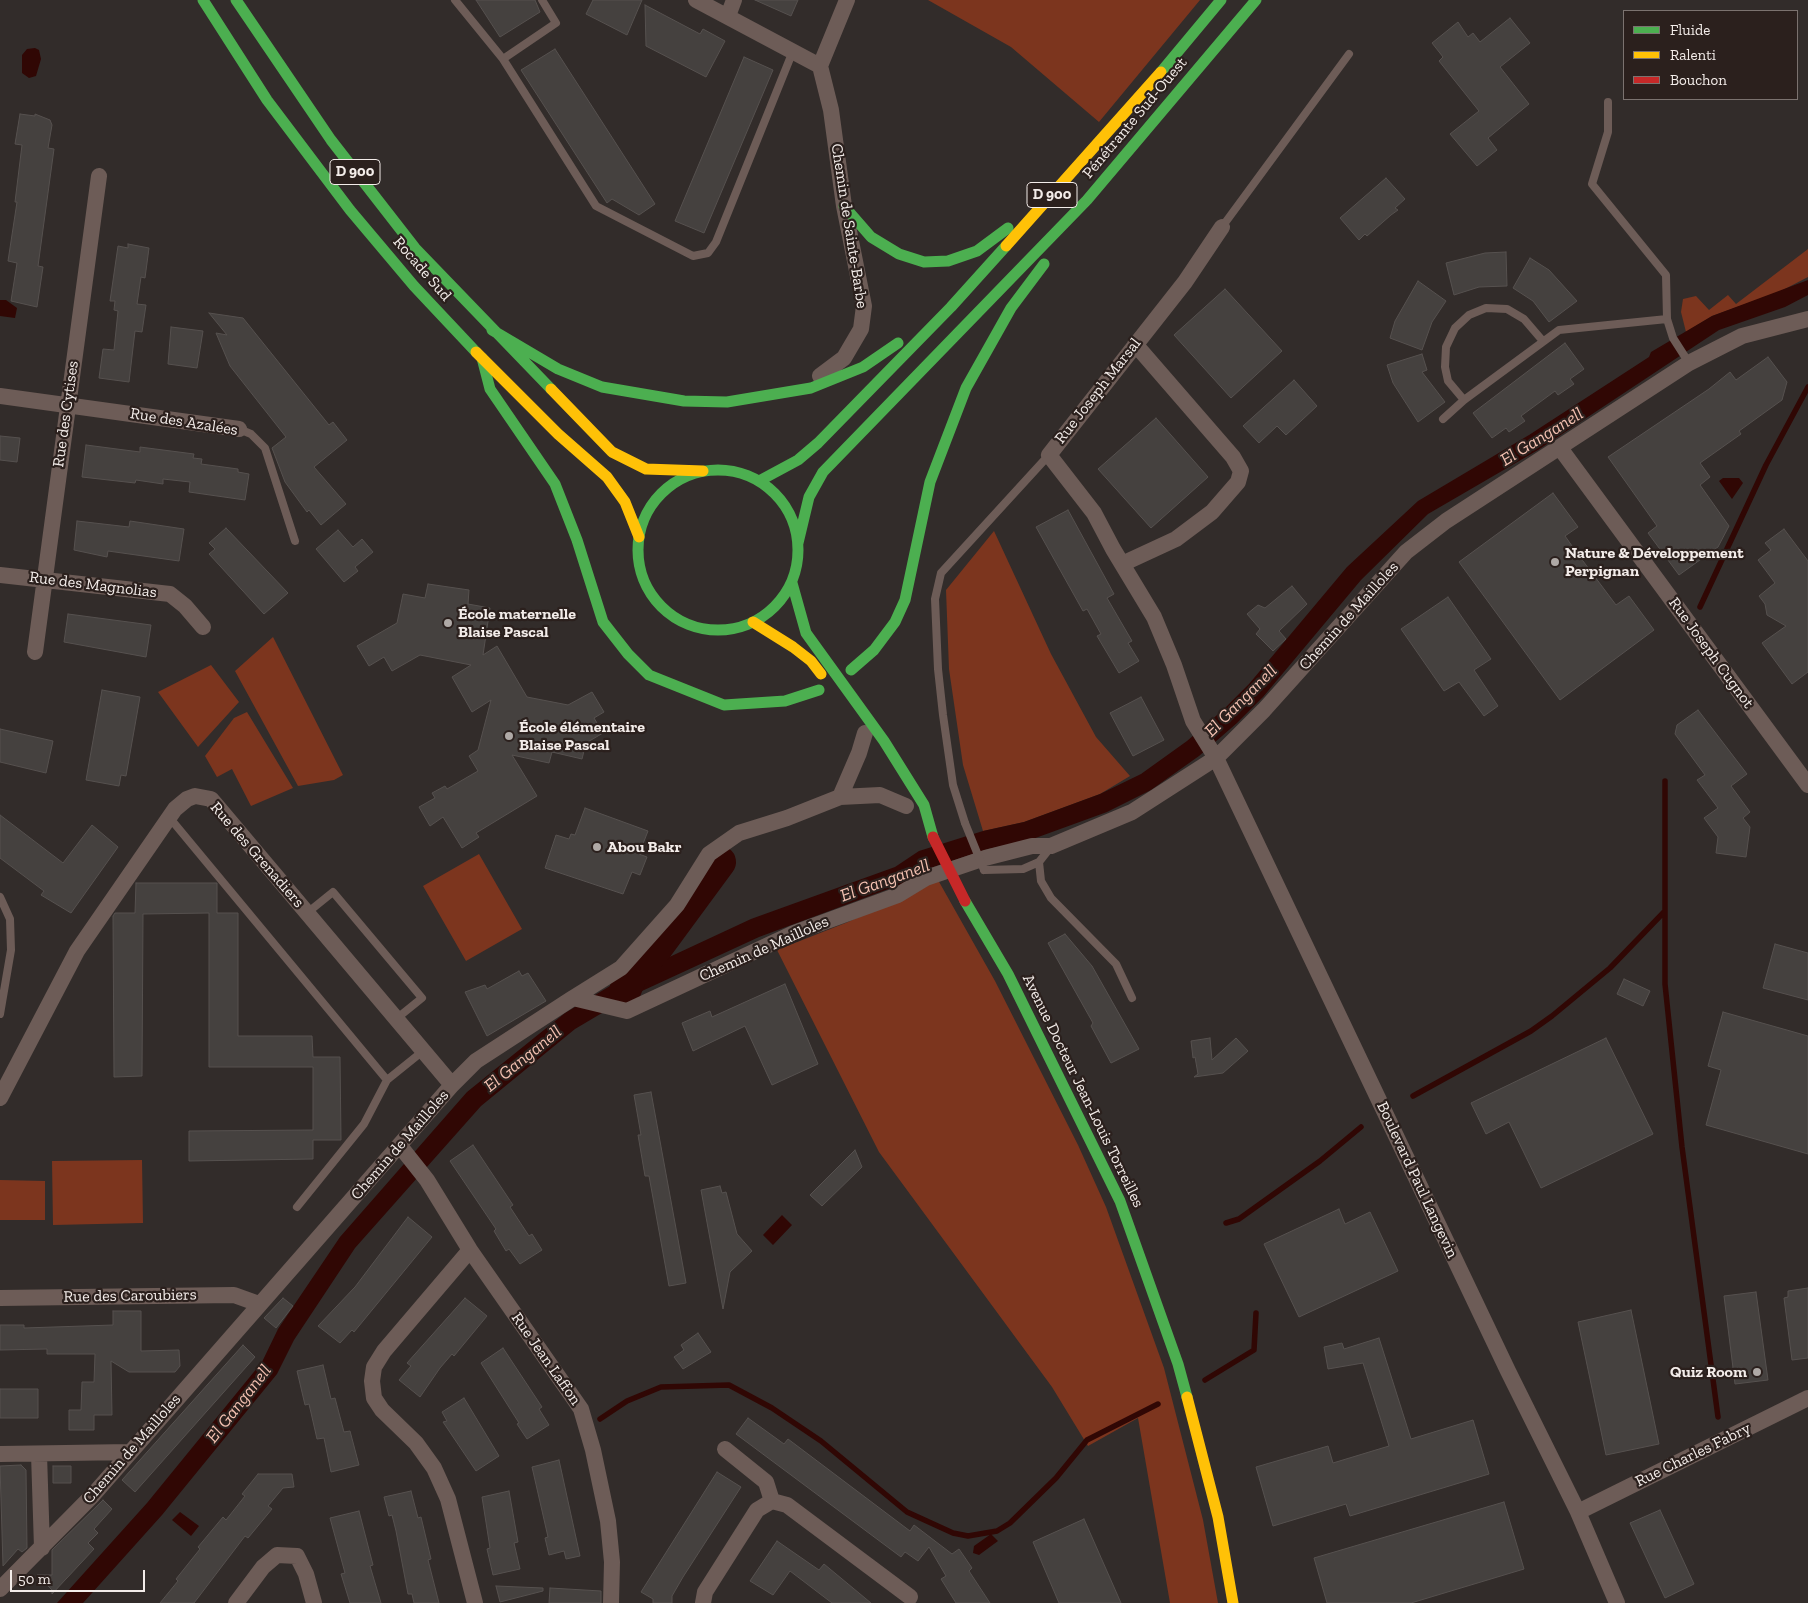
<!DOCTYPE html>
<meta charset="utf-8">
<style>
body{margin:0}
#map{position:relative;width:1808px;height:1603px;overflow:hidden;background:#322c2a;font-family:"Zilla Slab",serif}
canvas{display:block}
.legend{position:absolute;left:1623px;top:10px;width:175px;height:90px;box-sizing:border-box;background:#2b201d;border:1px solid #7b726f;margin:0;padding:6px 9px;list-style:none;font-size:15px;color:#f3ece9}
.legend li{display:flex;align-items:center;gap:10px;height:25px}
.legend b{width:25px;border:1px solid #7b726f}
.scale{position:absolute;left:10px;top:1570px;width:135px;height:22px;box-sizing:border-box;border:2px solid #f3ece9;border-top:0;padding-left:6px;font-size:15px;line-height:18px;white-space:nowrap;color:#f3ece9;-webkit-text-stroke:4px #2b201d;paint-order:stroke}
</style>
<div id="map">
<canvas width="1808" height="1603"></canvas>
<ul class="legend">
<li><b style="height:6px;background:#4caf50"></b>Fluide</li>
<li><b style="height:6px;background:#ffc107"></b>Ralenti</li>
<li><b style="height:6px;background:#c62828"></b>Bouchon</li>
</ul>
<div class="scale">50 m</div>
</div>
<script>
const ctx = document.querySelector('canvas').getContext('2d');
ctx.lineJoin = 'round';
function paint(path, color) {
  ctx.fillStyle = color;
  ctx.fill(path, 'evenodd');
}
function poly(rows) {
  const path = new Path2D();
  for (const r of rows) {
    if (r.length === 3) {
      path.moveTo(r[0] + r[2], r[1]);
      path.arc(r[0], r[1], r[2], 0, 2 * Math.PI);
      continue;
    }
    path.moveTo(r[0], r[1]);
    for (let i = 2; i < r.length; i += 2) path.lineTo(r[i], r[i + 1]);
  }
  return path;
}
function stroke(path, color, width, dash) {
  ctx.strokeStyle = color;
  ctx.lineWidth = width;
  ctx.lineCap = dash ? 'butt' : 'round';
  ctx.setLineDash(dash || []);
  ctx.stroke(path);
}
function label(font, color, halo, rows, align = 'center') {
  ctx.font = font + ' "Zilla Slab",serif';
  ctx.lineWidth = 4.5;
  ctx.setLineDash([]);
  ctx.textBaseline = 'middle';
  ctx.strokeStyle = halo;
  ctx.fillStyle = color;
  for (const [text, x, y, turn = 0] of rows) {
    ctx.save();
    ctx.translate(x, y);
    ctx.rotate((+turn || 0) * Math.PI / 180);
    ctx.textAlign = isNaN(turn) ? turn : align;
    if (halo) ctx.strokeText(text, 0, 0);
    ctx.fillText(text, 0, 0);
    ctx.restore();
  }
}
paint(poly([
 [928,0,1200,0,1099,122,1011,47],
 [1808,249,1808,277,1779,292,1712,316,1686,332,1681,312,1683,299,1696,296,1709,310,1728,295,1736,304],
 [994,531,1051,654,1096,737,1130,776,1100,794,1024,822,983,831,963,765,949,669,946,590],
 [273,637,343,775,334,780,298,786,235,671],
 [211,665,239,702,198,747,158,692],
 [247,712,293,788,251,806,232,769,217,777,205,756,234,718],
 [479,854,522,929,466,961,423,886],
 [938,880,995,981,1078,1145,1106,1207,1164,1368,1203,1520,1218,1603,1170,1603,1138,1418,1088,1446,1052,1387,879,1152,777,950,848,922],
 [142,1160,143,1223,53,1225,52,1161],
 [0,1180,45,1181,45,1220,0,1220]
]), '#7c351e');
paint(poly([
 [35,48,39,50,41,59,36,76,29,78,22,73,22,55,27,49],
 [1808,280,1808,295,1785,307,1719,330,1538,450,1428,514,1361,580,1263,697,1237,723,1199,756,1151,790,1107,812,1030,840,988,849,927,869,902,884,759,937,629,997,575,1029,481,1106,355,1248,294,1340,277,1374,162,1515,83,1603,57,1603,147,1503,262,1362,278,1329,340,1237,467,1092,565,1013,620,980,751,919,895,867,919,851,983,831,1024,822,1100,794,1141,774,1187,741,1224,709,1249,684,1347,567,1418,501,1529,435,1649,357,1651,352,1712,316],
 [0,300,6,300,17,308,15,318,0,316],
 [1723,478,1739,478,1743,483,1732,499,1719,481],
 [782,1215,792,1225,773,1245,763,1235],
 [180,1512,199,1526,191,1536,172,1520],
 [991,1534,998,1541,979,1555,973,1553,974,1546]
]), '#300704');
stroke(poly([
 [1700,607,1766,465,1808,387],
 [1665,781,1665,984,1682,1147,1718,1417],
 [1413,1096,1531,1031,1552,1016,1610,968,1664,912],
 [1226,1223,1239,1219,1320,1161,1361,1127],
 [1205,1380,1254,1350,1256,1313],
 [600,1419,627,1401,661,1387,729,1385,772,1408,821,1441,907,1512,953,1533,968,1536,997,1531,1010,1523,1056,1478,1087,1440,1158,1404]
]), '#300704', 5.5);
stroke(poly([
 [625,991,631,976,656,949,720,862]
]), '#300704', 32);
const building = poly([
 [476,0,535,0,540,12,500,37,476,0],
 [593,0,642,0,627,35,586,14,593,0],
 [755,0,798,0,791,16,755,0],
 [645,5,700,34,703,29,725,41,706,77,646,46,645,5],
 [1510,18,1530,43,1500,67,1529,104,1488,138,1497,150,1477,166,1450,134,1479,111,1439,61,1443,57,1432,43,1458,22,1468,37,1473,33,1480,42,1510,18],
 [555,49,655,204,639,215,612,199,607,203,521,70,555,49],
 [744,57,773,70,704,233,675,221,744,57],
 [20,114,35,116,35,114,50,120,52,125,48,148,54,149,38,266,43,267,37,307,11,301,17,263,8,261,17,202,15,202,22,145,15,144,20,114],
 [1386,178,1405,199,1395,208,1398,210,1391,215,1367,236,1365,234,1359,240,1340,218,1386,178],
 [128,244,149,248,145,278,141,277,137,304,146,305,142,332,135,331,129,382,99,378,103,349,114,350,118,311,114,310,115,301,110,301,118,246,128,248,128,244],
 [1506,252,1507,286,1479,287,1454,295,1446,263,1485,253,1506,252],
 [1530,258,1549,270,1577,301,1549,322,1533,301,1513,288,1530,258],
 [1418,281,1446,301,1432,322,1422,350,1390,338,1395,321,1418,281],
 [1225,289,1282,351,1231,398,1174,335,1225,289],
 [209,313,243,318,329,425,333,422,347,440,314,467,346,504,321,525,309,510,307,512,285,482,272,448,286,437,230,366,216,333,227,335,209,313],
 [171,327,203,331,197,368,168,364,171,327],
 [1565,343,1584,369,1570,379,1574,384,1558,395,1555,391,1521,416,1525,421,1509,432,1506,428,1492,438,1473,413,1565,343],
 [1422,354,1427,370,1422,372,1445,402,1418,422,1393,383,1387,365,1422,354],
 [1768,357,1787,382,1782,400,1739,431,1741,434,1700,463,1710,477,1700,485,1729,526,1718,547,1679,575,1648,533,1657,526,1608,457,1709,389,1730,372,1736,380,1768,357],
 [1294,380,1317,406,1286,435,1277,426,1259,443,1243,426,1294,380],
 [1156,418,1208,477,1151,528,1098,469,1156,418],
 [0,436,20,438,17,462,0,460,0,436],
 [86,445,140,452,140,447,194,454,193,458,202,459,201,464,238,469,238,472,249,474,245,500,189,492,190,482,163,479,163,484,136,480,135,483,82,477,86,445],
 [1553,493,1578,527,1565,536,1577,553,1616,605,1629,596,1654,630,1560,700,1459,562,1553,493],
 [1068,510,1114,594,1107,598,1132,641,1128,643,1139,661,1119,673,1097,636,1101,634,1087,609,1083,611,1036,527,1068,510],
 [77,521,129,527,130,521,184,529,179,561,108,551,107,557,74,550,77,521],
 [226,528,288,593,264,614,209,554,215,549,209,543,226,528],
 [1784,529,1808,561,1808,672,1792,684,1762,643,1786,626,1767,615,1765,604,1759,596,1775,583,1758,560,1771,550,1765,543,1784,529],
 [338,530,353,547,362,539,373,552,355,567,358,571,344,582,316,549,338,530],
 [428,584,469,590,468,604,490,608,483,655,497,646,527,697,568,705,592,692,604,712,594,718,603,733,586,743,582,759,552,752,549,763,512,755,537,796,476,833,479,837,462,848,443,817,430,826,419,807,435,798,432,793,445,786,447,789,478,771,469,756,478,750,491,700,472,712,452,677,471,665,420,655,392,671,384,657,369,666,357,646,397,623,403,594,425,598,428,584],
 [1292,586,1307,604,1279,631,1286,639,1273,651,1256,634,1260,629,1247,614,1258,605,1265,608,1292,586],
 [1448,597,1491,659,1474,670,1498,706,1484,716,1459,682,1444,691,1401,629,1448,597],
 [68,614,151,625,146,657,64,642,68,614],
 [102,690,140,697,126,776,121,775,119,786,86,780,102,690],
 [1141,697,1164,740,1133,756,1110,713,1141,697],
 [1698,710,1747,774,1731,786,1750,812,1743,818,1750,827,1746,857,1716,853,1718,837,1704,818,1718,808,1697,780,1705,775,1675,734,1677,725,1698,710],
 [0,729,53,741,46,773,0,762,0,729],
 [585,808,648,831,639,854,647,857,640,875,632,872,623,894,545,868,556,835,569,839,571,834,575,835,585,808],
 [0,815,63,863,92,825,118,847,71,913,41,895,44,891,0,858,0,815],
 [136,883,217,883,217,913,238,913,238,1036,312,1036,313,1057,340,1057,341,1140,313,1140,313,1159,189,1161,189,1131,313,1130,313,1067,209,1067,209,913,143,914,142,1076,114,1077,113,916,115,913,135,913,136,883],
 [1065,934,1092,966,1139,1049,1111,1063,1091,1026,1093,1023,1048,943,1065,934],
 [1775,944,1808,953,1808,1000,1763,988,1775,944],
 [519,971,522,976,528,973,546,1001,487,1036,465,992,485,985,487,989,519,971],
 [1624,979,1650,991,1643,1006,1617,994,1624,979],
 [785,984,818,1064,772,1085,745,1026,693,1051,682,1023,710,1011,712,1017,785,984],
 [1723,1012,1808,1036,1808,1154,1706,1125,1721,1070,1708,1066,1723,1012],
 [1210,1038,1212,1060,1236,1038,1248,1051,1223,1073,1194,1077,1198,1074,1195,1057,1193,1058,1191,1041,1210,1038],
 [1606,1038,1653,1134,1541,1188,1509,1122,1486,1134,1471,1103,1606,1038],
 [651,1092,686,1283,669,1286,649,1176,645,1176,638,1135,641,1135,634,1095,651,1092],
 [473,1145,513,1205,510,1207,529,1236,532,1234,542,1250,520,1264,509,1249,506,1251,494,1231,496,1229,450,1161,473,1145],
 [855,1150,862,1167,822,1206,810,1195,855,1150],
 [720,1186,722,1193,726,1192,737,1234,752,1251,730,1272,723,1309,701,1190,720,1186],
 [1339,1209,1345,1224,1370,1212,1398,1271,1299,1317,1264,1244,1339,1209],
 [408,1217,432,1237,354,1332,352,1330,340,1343,318,1326,355,1287,408,1217],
 [1808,1288,1808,1358,1792,1360,1784,1298,1788,1297,1788,1291,1808,1288],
 [1756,1292,1768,1380,1735,1384,1724,1296,1756,1292],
 [283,1298,293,1306,276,1328,264,1318,283,1298],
 [465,1298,487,1316,454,1356,452,1354,440,1368,420,1397,399,1380,411,1366,407,1363,465,1298],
 [1631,1310,1659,1444,1606,1455,1578,1322,1631,1310],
 [113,1311,141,1311,141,1351,179,1350,180,1366,175,1372,129,1372,111,1361,112,1415,94,1415,94,1430,69,1430,69,1410,81,1410,82,1382,94,1382,95,1354,47,1354,47,1349,0,1350,0,1325,24,1325,24,1328,113,1325,113,1311],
 [698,1333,711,1352,683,1369,674,1357,684,1350,681,1345,698,1333],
 [1379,1338,1411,1439,1473,1420,1489,1474,1350,1516,1346,1504,1273,1526,1256,1467,1328,1446,1333,1463,1389,1446,1363,1363,1328,1369,1324,1347,1342,1343,1344,1349,1379,1338],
 [243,1345,255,1357,135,1492,122,1480,243,1345],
 [503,1348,542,1407,539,1409,549,1425,527,1439,517,1424,519,1423,481,1363,503,1348],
 [323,1365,331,1399,335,1398,344,1432,350,1431,359,1465,331,1472,324,1438,317,1439,309,1404,305,1405,297,1371,323,1365],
 [0,1389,38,1389,38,1418,0,1418,0,1389],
 [464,1398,499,1456,476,1471,443,1422,447,1421,442,1412,464,1398],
 [748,1418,784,1444,788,1439,910,1531,914,1525,952,1554,959,1549,972,1568,969,1571,990,1603,956,1603,941,1579,946,1576,929,1547,918,1561,905,1552,901,1557,736,1434,748,1418],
 [559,1460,580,1556,566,1559,564,1551,549,1555,545,1538,548,1537,532,1467,559,1460],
 [21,1465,26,1470,27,1548,22,1552,18,1549,3,1566,0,1466,21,1465],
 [53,1466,71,1466,71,1483,53,1483,53,1466],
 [717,1472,741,1487,683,1577,672,1596,672,1603,653,1603,653,1599,641,1592,717,1472],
 [258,1474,292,1474,294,1487,283,1488,268,1506,272,1509,248,1538,245,1536,194,1603,160,1603,178,1581,176,1579,200,1549,198,1547,223,1517,226,1520,245,1496,242,1494,258,1474],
 [411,1491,418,1518,421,1517,431,1559,428,1560,439,1603,414,1603,412,1594,408,1594,396,1531,392,1515,389,1516,384,1497,411,1491],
 [509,1491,518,1542,514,1543,520,1569,493,1575,487,1549,490,1548,482,1497,509,1491],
 [103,1500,112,1509,94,1529,98,1533,88,1543,94,1549,52,1594,52,1590,37,1575,52,1575,52,1550,103,1500],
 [1504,1502,1524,1569,1411,1603,1327,1603,1314,1558,1504,1502],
 [1660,1510,1694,1584,1665,1598,1630,1523,1660,1510],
 [359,1511,373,1565,370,1566,381,1603,350,1603,341,1574,345,1573,330,1518,359,1511],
 [1084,1519,1121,1603,1059,1603,1033,1542,1084,1519],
 [777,1541,819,1570,824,1564,871,1603,832,1603,790,1571,773,1595,750,1581,777,1541],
 [496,1586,543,1588,543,1591,500,1602,496,1586],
 [550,1588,601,1591,601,1603,549,1603,550,1588]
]);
paint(building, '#45413f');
stroke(building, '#56514f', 1);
stroke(poly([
 [455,0,503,59,596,206,693,256,708,253,716,242,793,51],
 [503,59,556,23,542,0],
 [1608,102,1608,132,1592,184,1666,275,1667,319,1673,338,1689,363],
 [1222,227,1349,54],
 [1464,400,1448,381,1445,367,1446,347,1455,328,1469,315,1486,308,1507,309,1524,319,1542,340],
 [1443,419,1464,400,1559,330,1667,319],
 [239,429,251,434,265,448,295,541],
 [169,817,387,1080,364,1124,297,1207],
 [965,823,953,785,943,715,938,669,935,599,941,573,1049,455],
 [1050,848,1039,862,1041,881,1051,898,1116,964,1132,998],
 [984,870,1023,869,1039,862],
 [0,897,10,919,11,950,0,1014],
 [307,913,333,892,422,998,396,1019],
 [387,1080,423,1051]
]), '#6d5c57', 8);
stroke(poly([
 [696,0,820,66],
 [728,16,734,0],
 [820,66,831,110,844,206,864,306,861,329,844,358,820,376],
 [820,66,847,0],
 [1222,227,1185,282,1049,455,1094,513,1113,549,1154,617,1174,665,1193,721,1216,758,1508,1371,1578,1512,1617,1603],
 [0,396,239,429],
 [1560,448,1808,785],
 [1122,564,1176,539,1212,512,1238,482,1241,471,1233,457,1135,344],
 [0,575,170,594,185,606,203,627],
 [35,652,99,176],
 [840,797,859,753,865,733],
 [573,998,621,968,677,905,709,854,739,833,787,818,840,797,880,795,906,806],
 [0,1098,77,951,175,809,187,799,195,796,211,799,217,806,452,1085],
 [400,1146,427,1180,470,1250,581,1409,593,1450,608,1521,612,1562,611,1603],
 [470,1250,384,1351,374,1367,372,1381,374,1398,382,1410,416,1443,434,1468,448,1499,475,1603],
 [0,1298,234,1295,259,1304],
 [725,1449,766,1482,772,1501,787,1505,910,1597],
 [0,1454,130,1452],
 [39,1454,42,1548],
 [1578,1512,1808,1398],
 [0,1589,93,1495,452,1085,476,1061,573,998,627,1011,794,933,898,895,926,878,985,858,1032,846,1051,846,1132,812,1216,758,1264,710,1406,552,1446,521,1689,363,1742,336,1808,319],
 [236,1603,263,1567,277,1555,297,1556,306,1574,314,1603],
 [703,1603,705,1592,757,1510,772,1501]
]), '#6d5c57', 16);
stroke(poly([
 [203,0,267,100,350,210,414,286,476,352],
 [236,0,331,140,415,248,551,389],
 [1161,72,1221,0],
 [844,206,871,237,899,254,924,262,948,261,977,251,1008,228],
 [492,330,558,369,602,387,684,401,727,402,811,388,863,367,898,343],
 [482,358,490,389,555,484,577,540,603,622,628,654,649,675,724,705,785,701,819,690],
 [718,550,80],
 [759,481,798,460,818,443,951,307,1006,246],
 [798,543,809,497,823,472,1087,200,1256,0],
 [792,583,806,633,884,741,924,805,933,837],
 [851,670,874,650,895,622,905,600,930,482,966,388,1011,308,1044,264],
 [965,901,1008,974,1120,1201,1178,1364,1187,1397]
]), '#4caf50', 11);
stroke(poly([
 [1006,246,1161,72],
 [476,352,558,434,607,477,625,502,639,537],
 [551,389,612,452,646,469,703,471],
 [753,622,793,647,811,661,821,674],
 [1187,1397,1218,1517,1233,1603]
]), '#ffc107', 11);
stroke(poly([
 [965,823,984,870]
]), '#6d5c57', 8);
stroke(poly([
 [933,837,965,901]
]), '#c62828', 11);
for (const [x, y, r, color] of [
 [1555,562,5,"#afa9a6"],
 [448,623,5,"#afa9a6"],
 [509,736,5,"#afa9a6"],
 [597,847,5,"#afa9a6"],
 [1757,1372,5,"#afa9a6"]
]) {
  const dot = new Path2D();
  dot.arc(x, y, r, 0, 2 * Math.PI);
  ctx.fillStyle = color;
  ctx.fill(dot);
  stroke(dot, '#2b201d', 2);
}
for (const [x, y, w] of [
 [355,172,50],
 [1052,195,50]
]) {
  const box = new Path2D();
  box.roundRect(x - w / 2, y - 12.5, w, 25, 4);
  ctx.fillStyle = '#2b201d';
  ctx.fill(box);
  stroke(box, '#f3ece9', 1);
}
label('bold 15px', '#f3ece9', null, [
 ["D 900",355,172],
 ["D 900",1052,195]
]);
label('16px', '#f3ece9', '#2b201d', [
 ["Pénétrante Sud-Ouest",1135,118,-50],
 ["Chemin de Sainte-Barbe",849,226,81],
 ["Rocade Sud",422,269,49],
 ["Rue Joseph Marsal",1098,391,-52],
 ["Rue des Cytises",66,414,-82],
 ["Rue des Azalées",184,422,9],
 ["Rue des Magnolias",93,585,7],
 ["Chemin de Mailloles",1349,616,-48],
 ["Rue Joseph Cugnot",1711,653,54],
 ["Rue des Grenadiers",257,855,49],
 ["Chemin de Mailloles",764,949,-24],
 ["Avenue Docteur Jean-Louis Torreilles",1083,1091,64],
 ["Chemin de Mailloles",400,1145,-49],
 ["Boulevard Paul Langevin",1417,1180,65],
 ["Rue des Caroubiers",130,1296,-1],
 ["Rue Jean Laffon",546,1359,55],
 ["Chemin de Mailloles",132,1449,-49],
 ["Rue Charles Fabry",1693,1455,-26]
]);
label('bold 16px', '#f3ece9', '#2b201d', [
 ["Nature & Développement",1565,553],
 ["Perpignan",1565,571],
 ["École maternelle",458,614],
 ["Blaise Pascal",458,632],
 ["École élémentaire",519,727],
 ["Blaise Pascal",519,745],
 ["Abou Bakr",607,847],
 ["Quiz Room",1747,1372,"right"]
], 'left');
label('italic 18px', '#f4c1b1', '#2b201d', [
 ["El Ganganell",1542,437,-32],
 ["El Ganganell",1241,701,-45],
 ["El Ganganell",885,881,-20],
 ["El Ganganell",523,1059,-39],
 ["El Ganganell",239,1404,-52]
]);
</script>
